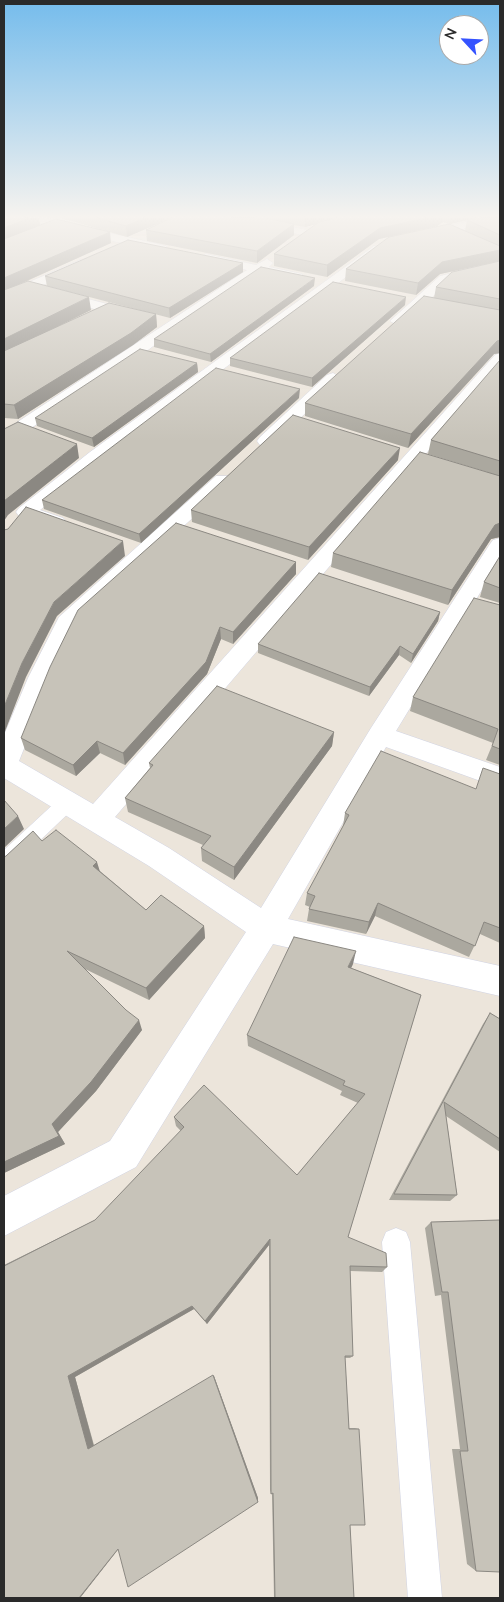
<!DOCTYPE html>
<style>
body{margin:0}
#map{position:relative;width:504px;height:1602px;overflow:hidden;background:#ece5db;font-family:"Nunito Sans",sans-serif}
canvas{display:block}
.frame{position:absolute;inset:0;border:5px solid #2a2a2a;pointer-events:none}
.north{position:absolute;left:439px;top:15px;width:50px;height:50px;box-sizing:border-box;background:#fff;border:1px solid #aaa;border-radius:50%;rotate:295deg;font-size:14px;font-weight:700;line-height:20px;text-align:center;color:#2a2a2a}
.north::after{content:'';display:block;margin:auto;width:18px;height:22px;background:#3553ff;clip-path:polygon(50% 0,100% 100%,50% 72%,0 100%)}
</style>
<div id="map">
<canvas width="504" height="1602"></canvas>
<div class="frame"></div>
<div class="north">N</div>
</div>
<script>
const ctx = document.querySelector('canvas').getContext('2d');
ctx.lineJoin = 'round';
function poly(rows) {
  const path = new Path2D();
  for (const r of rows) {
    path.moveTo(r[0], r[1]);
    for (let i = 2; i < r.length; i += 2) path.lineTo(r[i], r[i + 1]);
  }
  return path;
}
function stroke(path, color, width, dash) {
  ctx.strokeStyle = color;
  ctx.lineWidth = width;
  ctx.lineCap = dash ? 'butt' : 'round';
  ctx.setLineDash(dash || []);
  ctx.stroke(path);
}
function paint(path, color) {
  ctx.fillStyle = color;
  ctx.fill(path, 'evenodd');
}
const lane = poly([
 [67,796,74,798,76,803,74,808,11,868,4,870,4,850,60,798,67,796],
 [396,1228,406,1232,410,1242,442,1598,408,1598,382,1242,386,1232,396,1228]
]);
const street = poly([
 [26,218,46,218,166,246,168,249,162,253,28,220,26,218],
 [232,218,253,218,311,231,313,233,307,236,238,221,232,218],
 [483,218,500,218,500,221,419,238,413,235,419,232,483,218],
 [374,246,378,247,380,250,378,253,102,460,40,510,63,518,66,522,63,526,56,528,19,516,16,512,19,508,90,452,374,246],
 [206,254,256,265,267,259,273,263,269,267,302,274,303,277,297,281,260,273,177,328,144,353,10,442,4,443,4,431,247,270,202,261,200,258,206,254],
 [80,260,86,264,84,267,4,302,4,293,80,260],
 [500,262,500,270,449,282,402,324,397,325,390,321,440,276,500,262],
 [54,290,141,313,143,316,136,320,49,297,47,294,54,290],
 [500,353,500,367,115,817,169,848,261,908,371,728,490,544,493,540,500,538,500,560,396,731,500,767,500,788,386,747,288,919,500,966,500,996,273,944,136,1167,4,1236,4,1196,110,1141,246,932,149,866,4,778,4,735,28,678,59,617,216,476,230,476,232,480,230,484,79,621,52,678,19,761,93,804,495,355,500,353],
 [333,373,341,378,339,381,272,445,260,445,257,441,260,437,327,375,333,373]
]);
stroke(lane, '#d0d3e3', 1);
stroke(street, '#d0d3e3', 1);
paint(lane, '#fff');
paint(street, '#fff');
paint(poly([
 [4,218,40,225,111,243,18,285,91,310,55,328,156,314,157,327,133,345,18,419,4,418],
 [56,218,171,218,127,237,61,218],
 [171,218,500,218,500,353,494,354,408,448,305,416,305,403,434,298,436,287,500,261,440,274,416,295,345,281,346,269,449,224,443,222,437,226,379,239,327,277,274,266,274,254,316,224,305,227,294,225,294,235,257,263,147,241,146,230],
 [467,220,465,231,449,224],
 [243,263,243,272,170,318,47,286,45,276],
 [314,286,211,362,154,347,154,339],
 [405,305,312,387,230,366,230,358],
 [500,360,500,537,491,539,448,605,331,567,333,553,487,472,428,454,431,440],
 [197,363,198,372,94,447,37,426,35,418],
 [299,398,141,543,44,509,42,500],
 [398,460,308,560,192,522,191,510],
 [500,556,500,603,480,597,484,582],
 [296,562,296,574,233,644,221,639,207,674,125,765,100,753,76,776,25,750,21,738],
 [500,605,500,765,486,760,493,743,410,711,413,697],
 [440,612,438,621,411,663,399,655,369,696,258,653,258,644],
 [334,732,332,746,234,880,202,861,201,848,203,845,128,812,125,798,150,768,149,763],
 [500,774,500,943,480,934,469,957,375,916,366,934,307,921,309,909,310,907,305,905,307,893,343,826,345,813,476,789],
 [42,841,100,871,146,910,204,926,205,938,149,1000,85,969,142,1030,96,1091,58,1132,65,1144,4,1173,4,857],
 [353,964,351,968,421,995,348,1237,387,1267,382,1272,350,1271,353,1356,350,1358,345,1358,349,1428,355,1428,359,1429,350,1525,354,1598,274,1598,272,1493,271,1494,270,1490,269,1245,207,1324,194,1309,75,1377,94,1445,214,1376,258,1498,258,1502,118,1549,80,1598,4,1598,4,1265,95,1220,181,1131,176,1126,174,1117,297,1175,358,1103,340,1095,342,1091,248,1046,247,1035],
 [490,1013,500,1019,500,1152,446,1116,457,1195,450,1201,389,1200,483,1024],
 [500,1220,476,1571,467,1564,452,1449,460,1449,441,1295,435,1296,425,1228,431,1222]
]), '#aba89f');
paint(poly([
 [29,218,39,218,40,225,4,240,4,228],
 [144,218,171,218,127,237,126,226],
 [305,218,339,218,305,227],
 [427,218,443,218,443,222,437,226,379,239,327,277,327,265,380,228],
 [450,218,476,218,449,224],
 [294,224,294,235,257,263,257,251],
 [110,232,111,243,4,291,4,278],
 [500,250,500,261,440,274,416,295,418,283,442,262],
 [243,263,243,272,170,318,169,308],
 [315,278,314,286,211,362,210,354],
 [89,297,91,310,4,353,4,339],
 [406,297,405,305,312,387,312,378],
 [156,314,157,327,133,345,18,419,14,405],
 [500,340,500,353,494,354,408,448,411,434,497,341],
 [197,363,198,372,94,447,92,438],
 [300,389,299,398,141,543,139,534],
 [77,444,79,458,8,515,4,521,4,500],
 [400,448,398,460,308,560,309,547],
 [500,523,500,537,491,539,448,605,452,590,495,525],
 [123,541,125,556,57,616,26,677,4,734,4,707,22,663,54,602],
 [296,562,296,574,233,644,233,632],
 [440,612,438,621,411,663,413,654],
 [220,627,221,639,207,674,125,765,123,753],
 [400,646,399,655,369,696,370,687],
 [334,732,332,746,234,880,234,867],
 [97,741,100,753,76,776,73,765],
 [18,816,24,829,4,848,4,829],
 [97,862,101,875,93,866],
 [378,903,375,916,366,934,369,922],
 [204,926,205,938,149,1000,146,988],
 [356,951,353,964,345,980,348,967],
 [139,1020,142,1030,96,1091,58,1132,65,1144,4,1173,4,1162,52,1124],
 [270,1239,269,1245,207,1324,205,1321],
 [192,1306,194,1309,75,1377,94,1447,88,1449,68,1376],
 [213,1375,214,1376,258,1498,258,1502],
 [124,1542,80,1598,79,1598,118,1549]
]), '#8b8882');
const building = poly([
 [4,218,29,218,4,228,4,218],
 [97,218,144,218,126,226,97,218],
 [171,218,266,218,294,224,257,251,146,230,171,218],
 [336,218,427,218,380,228,327,265,274,254,319,222,336,218],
 [475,218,500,218,500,235,467,220,475,218],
 [56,219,110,232,4,278,4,239,56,219],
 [449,224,500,246,500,250,442,262,418,283,346,269,389,237,449,224],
 [128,240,243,263,169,308,45,276,128,240],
 [500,261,500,299,436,287,452,272,500,261],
 [261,267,315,278,210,354,154,339,261,267],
 [28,281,89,297,4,339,4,290,28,281],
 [333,282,406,297,312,378,230,358,333,282],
 [424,296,500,310,500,340,497,341,411,434,305,403,424,296],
 [109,303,156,314,131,333,14,405,4,404,4,351,109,303],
 [140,349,197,363,92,438,35,418,140,349],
 [500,360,500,461,431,440,500,360],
 [216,368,300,389,139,534,42,500,216,368],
 [293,415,400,448,309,547,191,510,293,415],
 [18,422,77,444,4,501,4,429,18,422],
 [420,452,500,476,500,523,495,525,452,590,333,553,420,452],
 [26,507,123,541,54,602,22,663,4,707,4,530,8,529,26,507],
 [176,523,296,562,233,632,220,627,206,662,123,753,97,741,73,765,21,738,50,667,78,610,176,523],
 [500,556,500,588,484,582,500,556],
 [319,573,440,612,413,654,400,646,370,687,258,644,319,573],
 [474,598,500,605,500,749,492,746,498,729,413,697,474,598],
 [217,686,334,732,234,867,201,848,211,836,125,798,153,765,149,763,217,686],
 [381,751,476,789,483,768,500,774,500,928,484,922,475,946,378,903,369,922,309,909,315,896,307,893,349,815,345,813,381,751],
 [4,800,18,816,4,829,4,800],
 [56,830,97,862,93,866,146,910,161,895,204,926,146,988,67,951,126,1010,139,1020,91,1082,52,1124,59,1136,4,1162,4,857,6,856,33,831,42,841,56,830],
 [294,937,356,951,348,967,421,995,348,1237,386,1253,387,1267,350,1266,353,1356,345,1356,349,1429,359,1429,365,1525,350,1525,354,1598,275,1598,273,1493,271,1494,270,1239,205,1321,192,1306,68,1376,88,1449,213,1375,258,1502,128,1587,118,1549,79,1598,4,1598,4,1266,95,1220,184,1127,174,1117,204,1085,297,1175,365,1094,343,1085,345,1081,247,1035,294,937],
 [490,1013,500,1019,500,1139,444,1102,457,1195,394,1194,490,1013],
 [500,1220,500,1572,476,1571,460,1451,468,1451,448,1292,442,1292,431,1222,500,1220]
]);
paint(building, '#c7c3b9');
stroke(building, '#8b8882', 1);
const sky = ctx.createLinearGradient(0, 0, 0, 442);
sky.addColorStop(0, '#75bcec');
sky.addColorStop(0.49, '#f6f3ef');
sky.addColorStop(1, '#f6f3ef00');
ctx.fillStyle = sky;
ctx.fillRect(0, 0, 504, 442);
</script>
